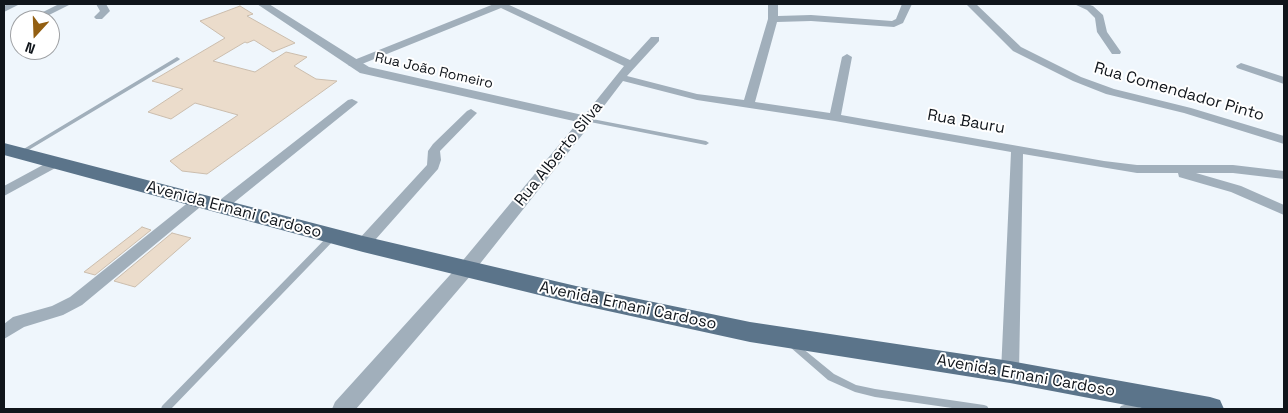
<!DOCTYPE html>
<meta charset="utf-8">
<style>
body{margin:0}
#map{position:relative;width:1288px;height:413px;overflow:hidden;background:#eff6fc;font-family:"Space Grotesk",sans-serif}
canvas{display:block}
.frame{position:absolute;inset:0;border:5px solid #10151b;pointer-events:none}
.north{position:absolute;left:10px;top:10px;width:50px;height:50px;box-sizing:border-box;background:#fff;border:1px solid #9fa1a4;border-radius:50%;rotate:200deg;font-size:14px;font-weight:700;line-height:20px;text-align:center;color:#10151b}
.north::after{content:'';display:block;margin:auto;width:18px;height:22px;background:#935f12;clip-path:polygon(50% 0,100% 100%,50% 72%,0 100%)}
</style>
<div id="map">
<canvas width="1288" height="413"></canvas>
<div class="frame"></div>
<div class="north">N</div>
</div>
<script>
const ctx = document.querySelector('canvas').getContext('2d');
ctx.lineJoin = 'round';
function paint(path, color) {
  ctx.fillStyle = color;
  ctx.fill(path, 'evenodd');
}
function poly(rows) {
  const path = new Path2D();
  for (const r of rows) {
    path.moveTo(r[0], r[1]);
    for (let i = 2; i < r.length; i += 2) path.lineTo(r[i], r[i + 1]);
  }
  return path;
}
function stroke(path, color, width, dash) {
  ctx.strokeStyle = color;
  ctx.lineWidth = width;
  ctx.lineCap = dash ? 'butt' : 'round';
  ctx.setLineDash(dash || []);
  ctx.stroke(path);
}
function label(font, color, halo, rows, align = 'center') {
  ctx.font = font + ' "Space Grotesk",sans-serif';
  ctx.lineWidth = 4;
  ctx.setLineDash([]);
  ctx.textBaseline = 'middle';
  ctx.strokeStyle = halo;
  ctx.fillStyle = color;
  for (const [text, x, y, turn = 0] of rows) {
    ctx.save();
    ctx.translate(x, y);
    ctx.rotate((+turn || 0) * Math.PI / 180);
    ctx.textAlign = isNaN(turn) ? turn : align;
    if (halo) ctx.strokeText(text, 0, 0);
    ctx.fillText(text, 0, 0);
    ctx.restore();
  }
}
const building = poly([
 [240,6,253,14,247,16,295,43,273,52,254,40,247,43,245,42,213,61,255,72,286,52,307,57,294,66,316,79,337,81,207,174,182,171,170,161,238,115,195,103,171,119,148,112,183,89,152,81,225,38,200,21,240,6],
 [142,227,151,230,95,275,84,272,142,227],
 [172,233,191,238,135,287,114,281,172,233]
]);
paint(building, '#ebdccb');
stroke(building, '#cbbdad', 1);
paint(poly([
 [177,57,180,59,179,60,22,154,18,154,17,153,177,57],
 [587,118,706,141,709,143,706,145,585,121,584,120,585,119,587,118],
 [333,233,337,236,336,238,171,409,161,409,162,406,330,234,333,233],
 [793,342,796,343,834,374,856,385,875,389,984,405,987,406,989,409,959,409,875,397,855,392,828,380,790,347,789,345,790,343,793,342],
 [1142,399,1145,400,1146,403,1145,406,1135,409,1119,409,1121,406,1142,399]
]), '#a1afbb');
paint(poly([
 [8,4,20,4,4,12,4,6,8,4],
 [59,4,71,4,43,18,40,19,35,16,59,4],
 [96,4,106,4,110,11,102,19,96,19,94,17,100,11,96,4],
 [494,4,507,4,630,60,651,37,659,37,659,41,627,76,697,94,744,100,768,19,768,4,778,4,778,16,811,15,892,21,896,19,902,4,912,4,903,23,894,27,811,21,777,22,755,102,830,113,842,57,847,54,852,57,841,115,1104,161,1137,165,1233,165,1284,171,1284,179,1233,173,1196,173,1241,186,1284,205,1284,215,1231,192,1179,177,1178,173,1137,173,1023,154,1019,372,1016,377,1010,379,1004,377,1001,372,1011,152,835,121,697,100,623,81,591,123,583,123,581,120,583,117,624,66,501,8,357,66,349,66,348,64,349,62,494,4],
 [966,4,976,4,1021,47,1081,77,1114,89,1191,108,1284,136,1284,144,1184,113,1106,94,1073,81,1013,51,966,4],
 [1074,4,1087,4,1093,6,1103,15,1107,32,1121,52,1120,54,1112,54,1097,32,1095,18,1087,10,1074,4],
 [1241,63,1284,77,1284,84,1237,68,1236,66,1241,63],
 [352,99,358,102,356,104,226,209,216,209,214,206,216,203,348,100,352,99],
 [471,109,477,113,440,151,441,160,438,169,368,248,363,249,358,248,356,244,358,240,427,165,428,151,433,144,467,111,471,109],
 [54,159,60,163,59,166,4,196,4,186,54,159],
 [200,195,205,197,207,200,205,203,82,305,63,315,24,327,4,339,4,324,13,317,52,306,70,297,195,197,200,195]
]), '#a1afbb');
paint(poly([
 [257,4,269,4,369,67,587,116,594,120,471,275,356,409,332,409,335,402,459,265,578,122,360,73,257,4]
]), '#a1afbb');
paint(poly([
 [4,143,363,236,576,286,750,322,1010,361,1210,397,1220,400,1224,409,1147,409,1010,383,750,342,576,304,363,252,4,155,4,143]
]), '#5b748a');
label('14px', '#10151b', '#fff', [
 ["Rua João Romeiro",434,71,13]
]);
label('16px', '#10151b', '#fff', [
 ["Rua Comendador Pinto",1179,92,16],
 ["Rua Bauru",966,122,10],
 ["Rua Alberto Silva",559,154,-51],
 ["Avenida Ernani Cardoso",234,210,15],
 ["Avenida Ernani Cardoso",628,306,12],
 ["Avenida Ernani Cardoso",1026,376,10]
]);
</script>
